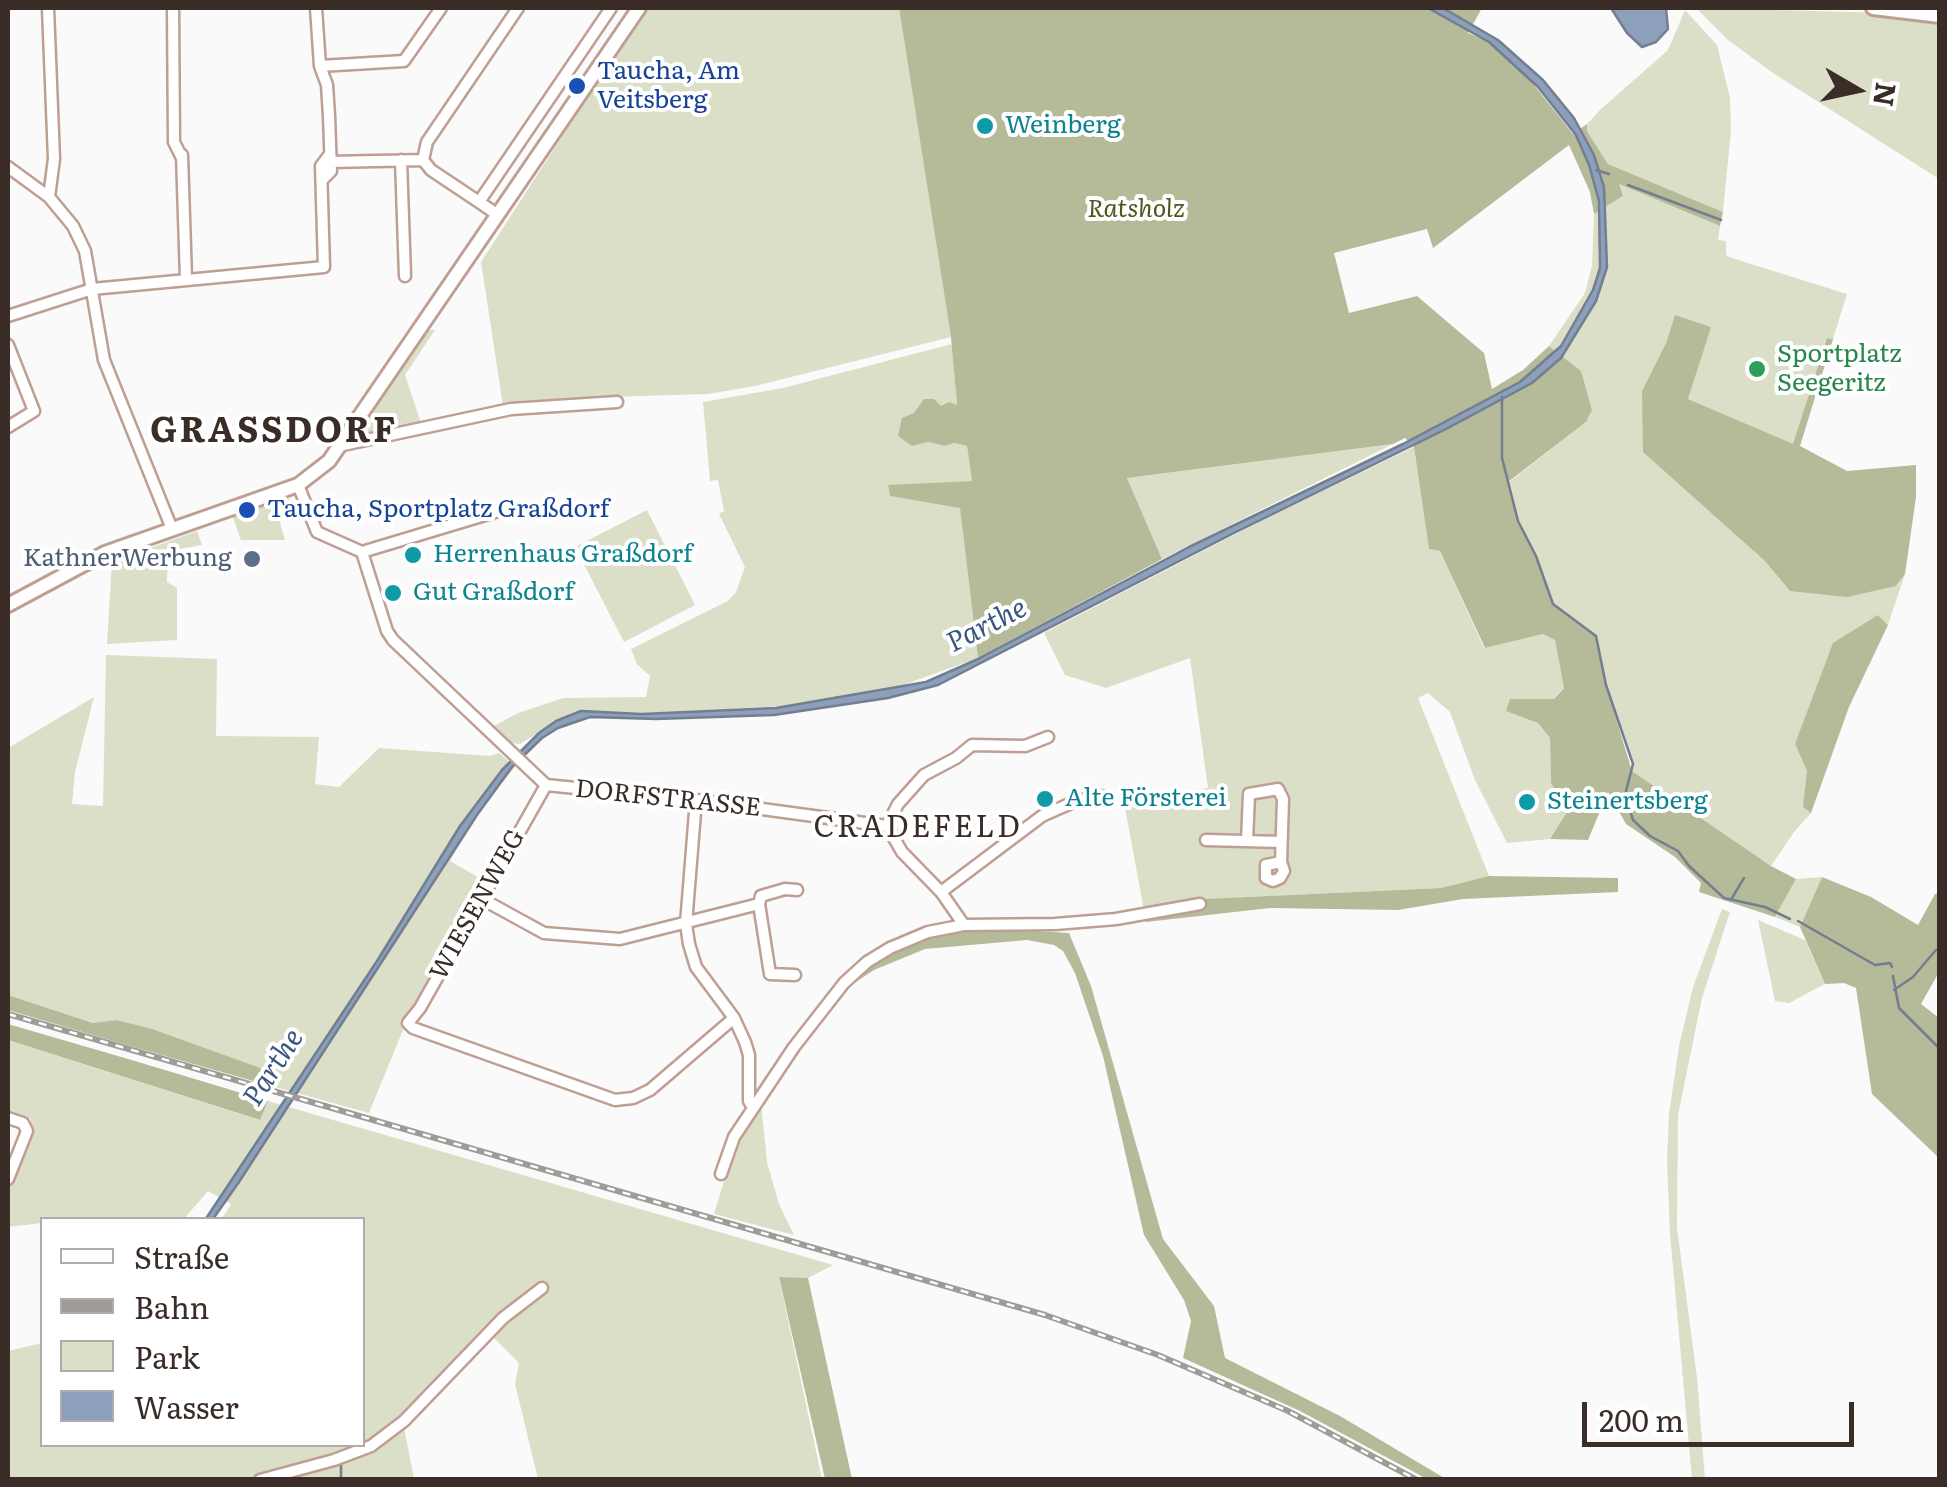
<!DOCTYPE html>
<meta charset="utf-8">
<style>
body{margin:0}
#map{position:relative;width:1947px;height:1487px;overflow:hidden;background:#fafafa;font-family:Literata,serif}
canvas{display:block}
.frame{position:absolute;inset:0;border:10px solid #3a2d28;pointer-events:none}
.legend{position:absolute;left:40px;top:1217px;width:325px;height:230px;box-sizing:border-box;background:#fff;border:2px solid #b0aba9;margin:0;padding:12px 18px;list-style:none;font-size:30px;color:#3a2d28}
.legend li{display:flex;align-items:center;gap:20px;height:50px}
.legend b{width:50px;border:2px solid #b0aba9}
.north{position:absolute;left:1807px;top:40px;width:100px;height:100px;-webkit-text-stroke:8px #fff;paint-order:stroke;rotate:99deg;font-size:28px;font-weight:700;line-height:40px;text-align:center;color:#3a2d28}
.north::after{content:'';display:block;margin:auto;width:35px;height:45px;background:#3a2d28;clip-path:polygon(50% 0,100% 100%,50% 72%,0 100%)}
.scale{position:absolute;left:1582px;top:1402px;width:272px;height:45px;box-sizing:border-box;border:5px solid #3a2d28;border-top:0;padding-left:12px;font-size:30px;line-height:35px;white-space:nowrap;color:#3a2d28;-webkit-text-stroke:8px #fff;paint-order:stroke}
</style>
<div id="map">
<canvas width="1947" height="1487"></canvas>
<div class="frame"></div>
<ul class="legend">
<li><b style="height:12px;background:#fff"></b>Straße</li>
<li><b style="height:12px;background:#a19b98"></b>Bahn</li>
<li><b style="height:28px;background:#dcdfc8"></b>Park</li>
<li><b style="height:28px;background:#8ca0bc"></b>Wasser</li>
</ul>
<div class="north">N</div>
<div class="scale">200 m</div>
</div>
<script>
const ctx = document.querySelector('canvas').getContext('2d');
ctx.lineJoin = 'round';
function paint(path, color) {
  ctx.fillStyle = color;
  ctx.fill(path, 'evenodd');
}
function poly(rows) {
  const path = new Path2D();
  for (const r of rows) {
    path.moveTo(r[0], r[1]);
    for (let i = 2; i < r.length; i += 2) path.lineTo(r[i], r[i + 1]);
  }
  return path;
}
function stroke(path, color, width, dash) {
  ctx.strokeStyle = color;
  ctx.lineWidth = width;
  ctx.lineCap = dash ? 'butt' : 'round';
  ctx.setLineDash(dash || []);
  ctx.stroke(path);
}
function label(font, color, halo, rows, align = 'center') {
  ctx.font = font + ' Literata,serif';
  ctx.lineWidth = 8;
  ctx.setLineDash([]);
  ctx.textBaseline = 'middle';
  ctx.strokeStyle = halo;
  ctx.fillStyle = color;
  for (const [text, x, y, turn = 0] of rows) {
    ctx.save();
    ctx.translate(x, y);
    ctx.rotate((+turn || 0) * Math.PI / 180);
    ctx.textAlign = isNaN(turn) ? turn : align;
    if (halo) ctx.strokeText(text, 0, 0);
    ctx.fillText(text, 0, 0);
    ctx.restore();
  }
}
paint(poly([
 [645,8,899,8,951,337,755,386,708,394,574,398,503,406,481,262],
 [1696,8,1891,13,1939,20,1939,179,1773,73,1728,40],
 [1685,10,1717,45,1730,98,1731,130,1723,212,1608,164,1587,131,1587,124,1601,109,1668,50],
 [1617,183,1720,226,1718,240,1726,241,1726,255,1732,258,1847,294,1833,339,1827,338,1793,445,1688,399,1710,327,1675,315,1666,343,1642,391,1764,560,1790,591,1896,586,1905,574,1888,625,1878,615,1795,744,1807,771,1804,807,1811,813,1794,832,1771,866,1632,771,1633,764,1606,685,1596,636,1553,604,1536,556,1518,521,1508,483,1586,422,1581,371,1549,346,1585,293,1592,266,1594,214,1623,196],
 [428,330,435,330,405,375,421,423,368,435,364,430,367,421],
 [952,344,957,407,912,446,928,442,945,446,954,443,967,446,972,481,888,486,890,496,960,507,978,658,903,685,785,706,649,713,589,711,556,722,520,744,506,742,492,727,518,713,563,698,646,697,650,676,637,664,631,649,728,601,736,592,745,567,719,514,724,511,718,480,710,481,703,402,783,388],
 [1393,444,1162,559,1127,478],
 [1414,447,1429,549,1440,551,1484,648,1543,634,1555,640,1564,687,1554,699,1510,699,1538,723,1550,738,1551,783,1567,812,1550,839,1507,843,1475,780,1450,712,1428,693,1418,698,1489,876,1441,888,1205,899,1204,906,1145,916,1123,797,1208,788,1190,658,1106,688,1065,675,1044,633,1269,517],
 [287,498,295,502,298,508,282,512,280,523,285,540,241,540,233,517],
 [647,510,695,605,624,642,575,547],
 [197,531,202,545,168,551,167,582,177,588,177,640,107,644,112,562],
 [106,655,217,659,216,736,319,737,315,784,339,787,379,748,490,756,499,753,515,767,480,810,450,861,485,881,407,1020,369,1113,264,1084,273,1074,116,1020,93,1023,8,995,8,748,94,697,75,772,72,804,103,806],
 [1822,877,1800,927,1775,917,1796,879],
 [1722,909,1730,912,1702,998,1678,1115,1677,1228,1697,1377,1705,1479,1692,1479,1670,1234,1667,1161,1669,1114,1679,1046,1693,987],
 [1758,920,1805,940,1825,984,1789,1003,1775,1001],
 [8,1040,259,1120,268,1101,833,1265,808,1278,779,1278,822,1479,538,1479,515,1384,519,1363,489,1333,403,1422,414,1479,8,1479,8,1351,42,1343,42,1444,362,1444,362,1220,222,1219,231,1204,208,1191,184,1219,42,1220,42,1223,8,1227,8,1185,30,1136,31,1119,8,1111],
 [761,1102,767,1162,779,1204,794,1235,714,1214,737,1138]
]), '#dcdfc8');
paint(poly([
 [899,8,1482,8,1468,33,1489,42,1526,75,1573,134,1587,124,1587,131,1608,164,1723,212,1720,226,1619,184,1623,196,1594,214,1590,192,1569,145,1433,248,1427,229,1334,253,1349,313,1417,296,1484,353,1492,389,1523,370,1549,346,1581,371,1592,410,1586,422,1508,482,1518,521,1536,556,1553,604,1596,636,1606,685,1632,771,1771,866,1796,879,1775,917,1699,892,1701,883,1675,857,1626,824,1608,792,1588,840,1550,839,1567,812,1551,783,1550,738,1538,723,1506,711,1510,699,1554,699,1564,688,1555,640,1543,634,1485,648,1440,551,1429,549,1414,447,1405,438,1393,444,1127,478,1162,559,978,658,960,508,890,496,888,485,972,481,967,446,954,443,945,446,928,442,912,446,898,436,902,418,914,413,924,399,934,399,941,406,949,402,957,405,951,337],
 [1675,315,1711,327,1688,399,1793,444,1827,338,1833,339,1800,446,1847,471,1916,465,1916,497,1905,574,1896,586,1847,597,1790,591,1764,560,1643,452,1642,391,1666,343],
 [1878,615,1888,625,1849,707,1811,813,1803,807,1807,771,1795,744,1833,643],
 [1489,876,1618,878,1618,892,1463,899,1398,910,1270,908,1146,922,1145,916,1204,905,1204,899,1441,888],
 [1822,877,1871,897,1918,925,1935,894,1939,893,1939,972,1921,1004,1939,1018,1939,1158,1872,1094,1856,988,1844,983,1825,984,1800,927],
 [1018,930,1069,933,1091,986,1163,1239,1214,1306,1225,1358,1340,1416,1446,1479,1427,1479,1300,1411,1183,1358,1191,1321,1184,1300,1144,1235,1103,1056,1075,973,1063,951,1054,945,1027,940,925,949,874,970,842,991,879,957,922,939,966,931],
 [8,995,93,1023,116,1020,152,1029,274,1073,264,1084,123,1044,8,1010],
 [8,1024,135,1061,268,1101,260,1120,8,1040],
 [779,1277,808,1278,852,1479,825,1479]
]), '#b5ba99');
const water = poly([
 [1428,8,1443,8,1498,40,1543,80,1574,118,1594,155,1604,187,1607,267,1596,301,1561,358,1532,383,1446,429,1234,533,938,685,888,698,774,715,656,719,590,717,558,728,542,738,512,767,477,815,239,1182,213,1219,205,1220,377,961,460,826,502,770,539,733,556,721,581,711,642,714,776,708,926,682,978,659,1189,547,1403,444,1520,382,1561,346,1593,290,1600,268,1599,201,1589,165,1576,135,1538,87,1489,42,1428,8],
 [1611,8,1666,8,1668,29,1656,42,1642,47,1627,33,1611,8]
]);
paint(water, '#8ca0bc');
stroke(water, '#737e90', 2.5);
stroke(poly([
 [1596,170,1609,174],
 [1628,185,1721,220],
 [1502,397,1502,458,1518,521,1536,556,1553,604,1596,636,1606,685,1633,764,1625,795,1633,820,1650,836,1678,851,1689,866,1724,898,1765,907,1790,919],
 [1732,898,1744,878],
 [1798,921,1875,965,1890,963,1892,967],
 [1893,976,1899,1008,1940,1049],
 [1894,990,1913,977,1936,950],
 [341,1480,341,1465]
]), '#737e90', 2.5);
const minor = poly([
 [48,8,54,159,49,197],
 [173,8,174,142,182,158],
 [316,8,320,66,327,85,329,116,331,171,322,180],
 [320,66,404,61,441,8],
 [182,155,186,279],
 [401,160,405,276],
 [423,160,427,142,518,8],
 [423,160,431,170,479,202],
 [329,162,423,160],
 [8,167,49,197,73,226,85,251,104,360,172,529],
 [498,215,479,202,611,8],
 [8,316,92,289,324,267,321,166,330,154],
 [8,345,34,411,8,427],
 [343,445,511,409,617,402],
 [298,485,317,532,362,552,387,631,393,640,546,785,696,800,887,826],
 [362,552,495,512],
 [546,785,420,1008,408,1023,413,1028,615,1100,633,1098,650,1090,734,1018],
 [696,800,686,924,689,944,696,967,734,1018,745,1042,749,1055,749,1101,752,1106],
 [887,826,898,804,924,775,956,758,972,745,1025,746,1048,737],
 [887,826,902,852,941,892,964,925],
 [1206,840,1281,842],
 [1247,841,1249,794,1278,789,1283,799,1281,862,1284,871,1280,878,1273,881,1266,878,1266,865,1281,862],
 [941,892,1042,816,1076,801,1101,796],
 [482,899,544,933,620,939,759,904],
 [795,975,770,974,759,904,761,896,785,889,797,890],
 [8,1118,23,1123,27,1131,8,1179],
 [721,1174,734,1137,794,1047,844,983,867,962,890,948,928,932,964,925,1055,924,1116,919,1200,904],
 [260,1480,334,1460,371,1446,404,1421,503,1318,542,1288]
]);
const tertiary = poly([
 [1873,8,1940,16],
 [8,605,105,553,298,485,329,461,639,8]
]);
stroke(minor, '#bf9f93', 15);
stroke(tertiary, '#bf9f93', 18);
stroke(minor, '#fff', 10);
stroke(tertiary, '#fff', 12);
const rail = poly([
 [8,1014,1045,1315,1158,1355,1288,1411,1417,1480]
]);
stroke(rail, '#a19b98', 6);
stroke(rail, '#fff', 2.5, [8]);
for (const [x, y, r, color] of [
 [577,86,10,"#1a4fb4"],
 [985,126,10,"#0f9aa8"],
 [1757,369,10,"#2e9e5b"],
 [247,510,10,"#1a4fb4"],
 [413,555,10,"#0f9aa8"],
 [252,559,10,"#5c6f8a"],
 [393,593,10,"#0f9aa8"],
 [1045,799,10,"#0f9aa8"],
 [1527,802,10,"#0f9aa8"]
]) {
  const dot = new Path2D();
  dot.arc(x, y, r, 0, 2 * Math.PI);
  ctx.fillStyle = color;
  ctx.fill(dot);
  stroke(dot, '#fff', 4);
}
label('25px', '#164399', '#fff', [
 ["Taucha, Am",597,72],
 ["Veitsberg",597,101],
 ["Taucha, Sportplatz Graßdorf",267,510]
], 'left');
label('25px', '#0d838f', '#fff', [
 ["Weinberg",1005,126],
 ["Herrenhaus Graßdorf",433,555],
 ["Gut Graßdorf",413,593],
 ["Alte Försterei",1065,799],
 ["Steinertsberg",1547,802]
], 'left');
label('italic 25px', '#505620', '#fff', [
 ["Ratsholz",1136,210]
]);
label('25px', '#27864d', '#fff', [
 ["Sportplatz",1777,355],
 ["Seegeritz",1777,384]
], 'left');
label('25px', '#4e5e75', '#fff', [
 ["KathnerWerbung",232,559]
], 'right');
label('25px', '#3a2d28', '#fff', [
 ["DORFSTRASSE",668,799,6],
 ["WIESENWEG",478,905,-61]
]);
label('italic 28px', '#395780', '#fff', [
 ["Parthe",987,626,-27],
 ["Parthe",274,1068,-57]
]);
ctx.letterSpacing = '2.5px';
label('30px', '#3a2d28', '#fff', [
 ["CRADEFELD",918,828]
]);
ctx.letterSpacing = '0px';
ctx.letterSpacing = '2.5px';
label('bold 35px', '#3a2d28', '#fff', [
 ["GRASSDORF",274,432]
]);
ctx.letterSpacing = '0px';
</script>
